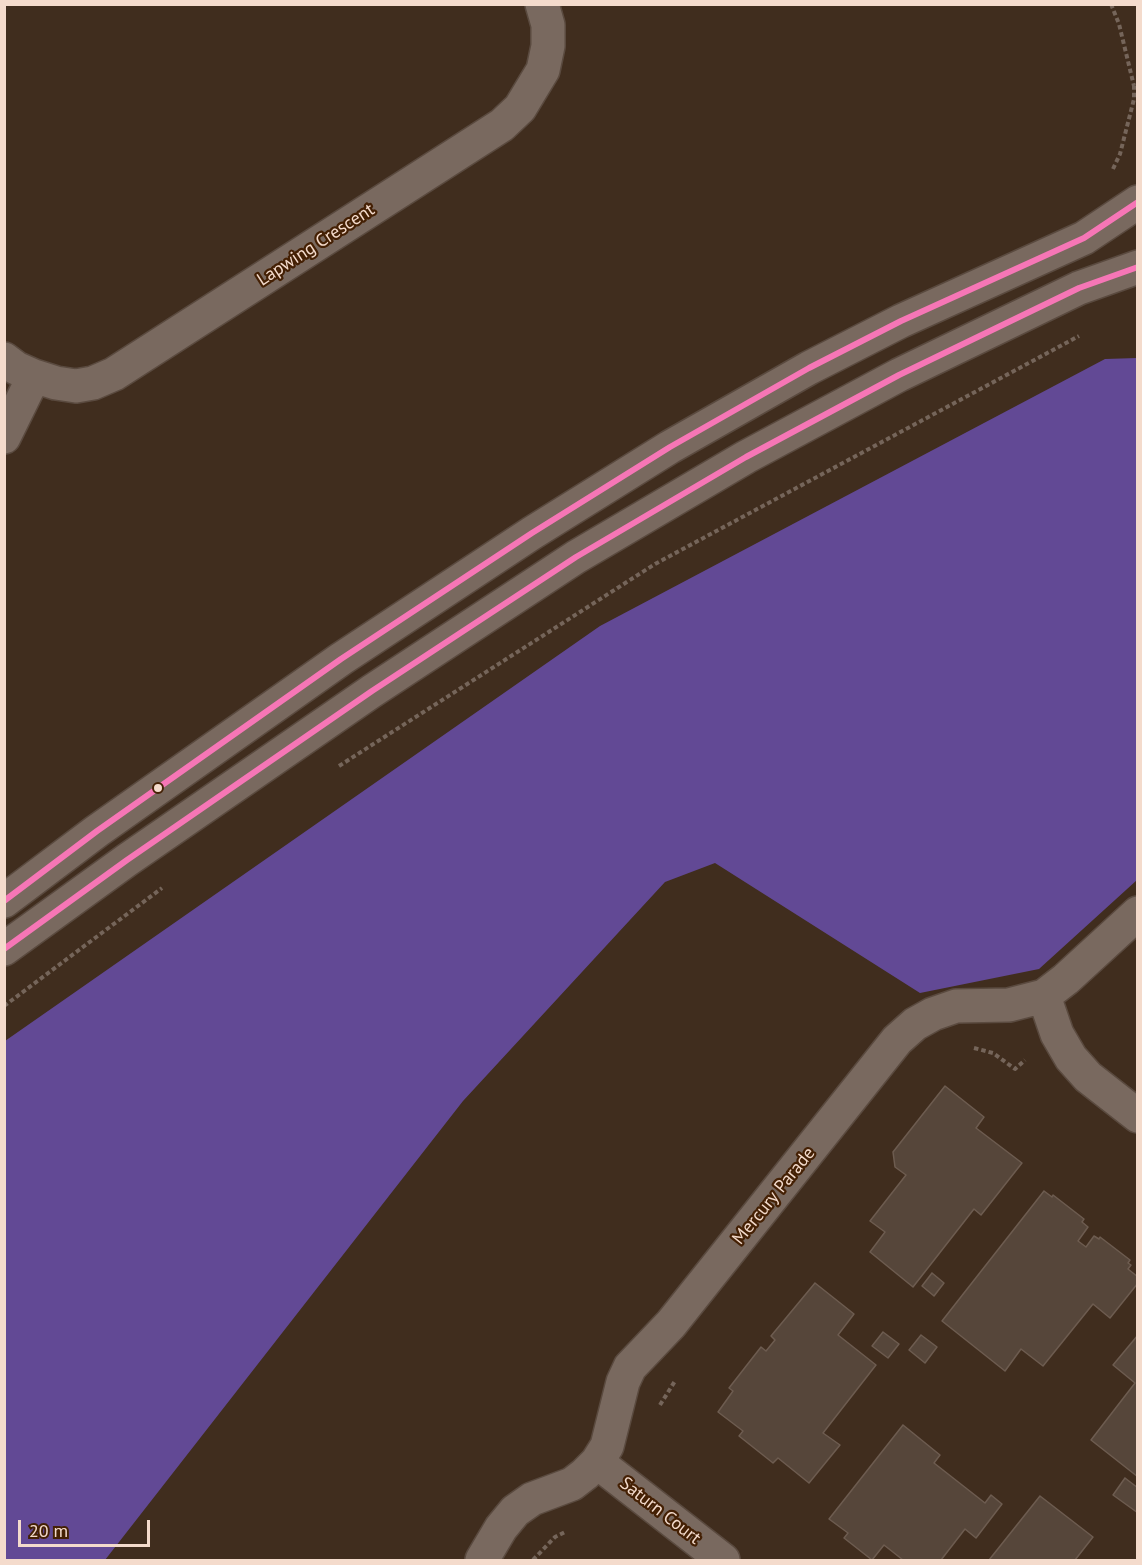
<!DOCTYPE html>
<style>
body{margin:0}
#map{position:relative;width:1142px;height:1565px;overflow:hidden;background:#402d1e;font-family:"PT Sans",sans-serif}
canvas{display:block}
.frame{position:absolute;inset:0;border:6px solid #f4dbcc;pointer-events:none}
.scale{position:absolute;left:18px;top:1520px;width:132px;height:27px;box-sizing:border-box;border:3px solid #f4dbcc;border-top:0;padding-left:8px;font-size:18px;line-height:21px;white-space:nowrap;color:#f4dbcc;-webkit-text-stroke:4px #442004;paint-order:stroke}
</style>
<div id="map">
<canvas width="1142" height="1565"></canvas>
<div class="frame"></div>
<div class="scale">20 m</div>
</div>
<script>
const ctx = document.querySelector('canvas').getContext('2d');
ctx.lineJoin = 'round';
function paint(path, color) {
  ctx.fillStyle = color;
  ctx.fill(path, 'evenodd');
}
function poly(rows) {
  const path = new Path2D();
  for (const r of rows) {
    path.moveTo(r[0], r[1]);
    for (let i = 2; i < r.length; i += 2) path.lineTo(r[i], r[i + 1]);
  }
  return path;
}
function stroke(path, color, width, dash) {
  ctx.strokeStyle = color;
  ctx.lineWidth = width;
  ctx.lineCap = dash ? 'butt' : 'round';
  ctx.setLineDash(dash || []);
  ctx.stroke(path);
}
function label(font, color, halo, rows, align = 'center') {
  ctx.font = font + ' "PT Sans",sans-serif';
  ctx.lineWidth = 4.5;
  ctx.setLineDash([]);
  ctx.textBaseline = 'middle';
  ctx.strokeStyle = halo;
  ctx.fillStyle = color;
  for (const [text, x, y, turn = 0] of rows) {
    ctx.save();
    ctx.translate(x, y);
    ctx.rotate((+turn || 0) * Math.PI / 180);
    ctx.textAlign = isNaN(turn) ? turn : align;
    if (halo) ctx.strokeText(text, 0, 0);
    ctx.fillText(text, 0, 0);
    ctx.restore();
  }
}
paint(poly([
 [1137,358,1137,880,1039,969,920,993,715,863,665,882,463,1101,105,1560,5,1560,5,1041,600,626,1105,359]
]), '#624995');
const building = poly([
 [945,1086,984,1117,976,1128,1022,1163,981,1215,974,1209,913,1287,870,1252,885,1232,870,1221,906,1175,895,1167,893,1152,945,1086],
 [1044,1191,1052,1197,1053,1195,1084,1219,1082,1222,1088,1227,1078,1241,1086,1247,1094,1236,1099,1239,1100,1237,1130,1260,1128,1263,1131,1265,1128,1269,1138,1277,1138,1283,1110,1318,1093,1304,1043,1366,1021,1349,1005,1371,942,1321,1044,1191],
 [932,1273,944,1283,934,1296,922,1286,932,1273],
 [815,1283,854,1314,838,1335,876,1365,823,1433,840,1445,809,1483,778,1458,773,1463,739,1436,743,1431,718,1412,733,1391,729,1388,761,1347,766,1351,775,1340,771,1336,815,1283],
 [883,1332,899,1344,888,1358,872,1346,883,1332],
 [921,1335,937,1347,925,1363,909,1350,921,1335],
 [1138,1335,1138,1477,1091,1440,1135,1383,1113,1365,1138,1335],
 [903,1425,940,1455,934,1463,985,1503,991,1495,1002,1504,976,1538,965,1529,941,1560,903,1560,884,1545,872,1560,844,1538,848,1533,829,1519,903,1425],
 [1125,1478,1138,1488,1138,1513,1113,1495,1125,1478],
 [1040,1496,1093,1537,1075,1560,989,1560,1040,1496]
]);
paint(building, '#56463a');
stroke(building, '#6d5c50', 1.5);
const street = poly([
 [4,359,16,368,34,376,56,383,76,386,93,383,114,374,502,125,520,108,543,70,548,46,548,25,542,4],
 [4,437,34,376],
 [1044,996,1057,1034,1071,1058,1088,1077,1138,1116],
 [597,1462,723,1560],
 [482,1560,501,1528,515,1511,532,1499,572,1484,585,1474,597,1462,607,1446,623,1382,630,1367,671,1324,897,1040,915,1024,933,1014,956,1006,1009,1005,1044,996,1066,979,1138,913]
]);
const secondary = poly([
 [4,901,97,831,341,659,532,533,670,447,809,368,901,321,1084,238,1138,202],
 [4,949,127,860,372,691,576,557,746,457,899,375,1079,288,1138,267]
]);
stroke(street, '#5a4a3f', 36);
stroke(secondary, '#5a4a3f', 36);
stroke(poly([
 [1111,4,1119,24,1134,86],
 [1113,169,1120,154,1134,99,1134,86,1138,85],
 [339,766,655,564,1079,336],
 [4,1006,162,888],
 [974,1048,993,1053,1015,1069,1025,1060],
 [660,1405,675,1381],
 [533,1560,555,1537,565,1532]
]), '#75655a', 4, [4.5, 3]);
stroke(street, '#79695f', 33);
stroke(secondary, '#79695f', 33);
stroke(poly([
 [4,901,97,831,341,659,532,533,670,447,809,368,901,321,1084,238,1138,202]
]), '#f676b6', 6);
stroke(poly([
 [4,949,127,860,372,691,576,557,746,457,899,375,1079,288,1138,267]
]), '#f676b6', 6);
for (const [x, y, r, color] of [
 [158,788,5,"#f4dbcc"]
]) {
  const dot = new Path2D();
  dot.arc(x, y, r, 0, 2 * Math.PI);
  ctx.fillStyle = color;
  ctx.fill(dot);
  stroke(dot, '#442004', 2);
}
label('18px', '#f4dbcc', '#442004', [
 ["Lapwing Crescent",316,245,-33],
 ["Mercury Parade",774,1196,-51],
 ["Saturn Court",660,1511,38]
]);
</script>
